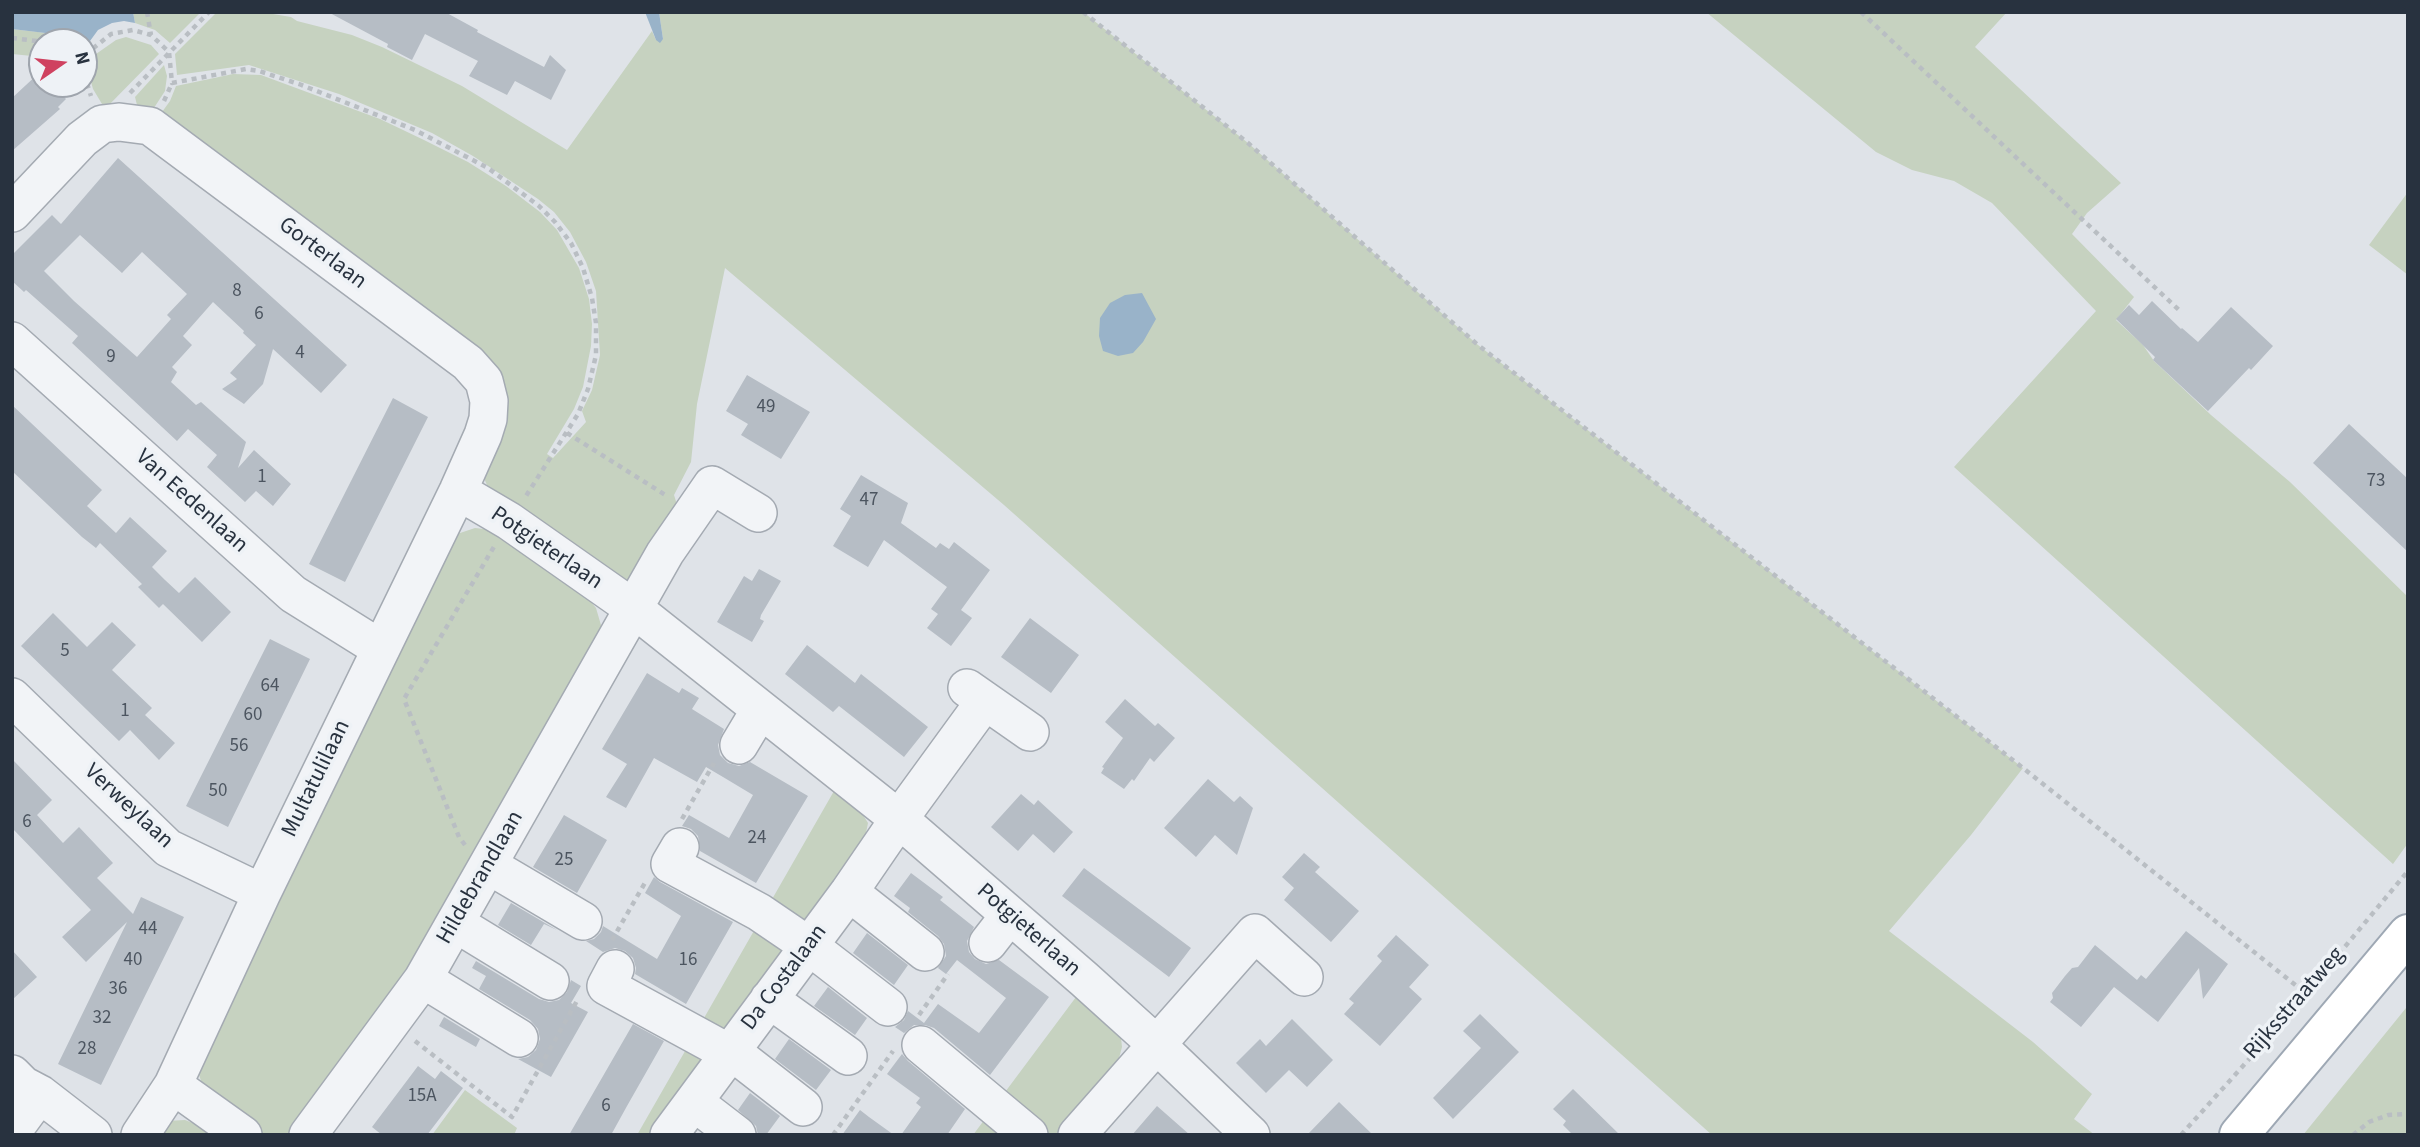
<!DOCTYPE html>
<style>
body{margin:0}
#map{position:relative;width:2420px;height:1147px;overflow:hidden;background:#dfe3e8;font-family:"Source Sans 3",sans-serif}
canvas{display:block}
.frame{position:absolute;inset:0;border:14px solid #28323f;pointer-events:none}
.north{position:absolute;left:28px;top:28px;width:70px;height:70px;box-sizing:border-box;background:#eef2f6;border:2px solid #9fa5ad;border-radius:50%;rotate:76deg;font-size:19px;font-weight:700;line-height:28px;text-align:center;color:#28323f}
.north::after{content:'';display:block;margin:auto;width:24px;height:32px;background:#cf4260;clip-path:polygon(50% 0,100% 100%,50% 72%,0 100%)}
</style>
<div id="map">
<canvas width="2420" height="1147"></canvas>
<div class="frame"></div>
<div class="north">N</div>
</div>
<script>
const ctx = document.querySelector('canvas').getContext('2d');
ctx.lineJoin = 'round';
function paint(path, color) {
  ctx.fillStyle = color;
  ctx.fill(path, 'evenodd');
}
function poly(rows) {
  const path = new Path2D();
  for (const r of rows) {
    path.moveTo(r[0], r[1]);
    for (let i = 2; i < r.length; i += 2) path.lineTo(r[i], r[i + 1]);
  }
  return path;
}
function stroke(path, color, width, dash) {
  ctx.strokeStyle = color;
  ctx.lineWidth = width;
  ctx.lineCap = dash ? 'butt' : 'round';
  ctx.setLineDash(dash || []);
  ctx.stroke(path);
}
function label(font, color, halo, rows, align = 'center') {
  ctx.font = font + ' "Source Sans 3",sans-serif';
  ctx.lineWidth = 7;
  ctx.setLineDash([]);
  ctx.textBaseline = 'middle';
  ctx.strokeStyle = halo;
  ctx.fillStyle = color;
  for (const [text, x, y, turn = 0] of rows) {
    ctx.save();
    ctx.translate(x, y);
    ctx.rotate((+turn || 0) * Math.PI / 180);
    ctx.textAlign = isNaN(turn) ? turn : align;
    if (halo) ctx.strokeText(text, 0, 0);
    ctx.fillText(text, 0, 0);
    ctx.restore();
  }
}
paint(poly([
 [133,12,201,12,170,43,155,30,135,23],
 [217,12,261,12,291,17,297,21,352,35,382,47,462,86,567,150,652,31,656,40,663,39,659,12,1083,12,1248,143,1478,345,2023,768,1971,835,1889,931,2033,1042,2092,1094,2074,1119,2095,1135,1712,1135,1004,505,725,268,697,404,691,462,674,495,679,511,638,578,625,580,494,493,487,485,483,476,501,405,157,119,170,101,176,86,233,74,261,75,380,119,424,140,468,162,506,186,540,212,557,230,579,268,589,299,592,324,591,346,583,387,574,409,547,454,553,458,586,422,582,411,592,390,600,355,596,291,586,262,570,232,554,212,538,199,473,156,432,133,339,94,249,65,177,75,175,54],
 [1706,12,2007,12,1975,47,2121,183,2087,213,2072,234,2134,297,2116,320,2143,345,2154,361,2211,415,2290,482,2408,597,2408,843,2393,864,1954,467,2096,311,1992,203,1954,181,1912,170,1876,152],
 [12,29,63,35,90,41,84,50,84,42,42,42,42,57,12,54],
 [126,37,151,45,159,54,105,109,93,89,88,71,96,54,116,40],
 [164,65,167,76,165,91,150,114,138,109,135,97],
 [2408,192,2408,275,2369,245],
 [475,528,484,529,499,534,591,602,596,608,603,632,476,872,295,1129,284,1135,262,1134,204,1089,199,1075,200,1061,457,534],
 [834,791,863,815,868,823,864,843,653,1135,637,1135],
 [1082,989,1120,1028,1122,1047,1118,1062,1055,1135,973,1135],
 [2406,1008,2408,1135,2303,1135],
 [465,1090,517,1128,514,1135,432,1135],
 [185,1120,203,1127,213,1135,152,1135,167,1121]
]), '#c6d2c0');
paint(poly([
 [12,12,133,12,135,23,124,21,112,23,98,30,90,41,62,35,12,29],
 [645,12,659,12,663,39,660,43,656,40],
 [1142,293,1156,319,1143,342,1133,353,1118,356,1103,351,1099,336,1100,318,1110,303,1125,295]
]), '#99b3c9');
paint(poly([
 [328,12,445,12,478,30,477,32,544,67,550,55,566,70,551,100,515,81,507,95,469,76,478,61,425,34,412,60,387,47,388,44],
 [40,72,42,84,52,84,66,99,58,107,60,109,12,151,12,98],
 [118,158,347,365,321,393,273,349,263,384,244,404,222,389,237,379,230,373,256,345,243,333,244,331,213,302,183,336,192,345,172,367,177,372,171,382,196,405,201,402,246,442,238,468,254,450,291,484,273,506,256,491,245,502,207,467,217,455,188,429,177,441,72,343,78,336,26,290,24,292,12,281,12,255,52,215,61,224],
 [80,235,122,273,142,252,187,294,167,315,171,319,137,357,74,301,44,271],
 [2152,301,2181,329,2182,328,2198,342,2231,307,2273,346,2251,370,2249,368,2208,411,2153,360,2155,357,2116,319,2129,305,2139,315],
 [747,375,810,412,781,459,741,435,748,424,726,411],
 [393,398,428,417,345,582,309,564],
 [12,405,102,490,87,506,116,533,130,517,167,551,152,567,165,580,179,593,195,577,231,612,202,642,163,604,159,608,138,587,142,584,100,543,96,548,82,537,12,471],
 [2349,424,2408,479,2408,552,2313,463],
 [861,475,908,503,901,523,936,548,940,543,949,549,954,542,990,570,961,610,972,618,951,646,927,628,938,614,931,609,947,587,884,540,868,567,833,546,851,516,840,509],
 [759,569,781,581,761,615,760,619,764,621,752,642,717,622,744,576,752,581],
 [53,613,87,647,112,622,136,645,112,670,152,708,145,715,175,743,159,760,130,730,119,741,21,646],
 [1030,618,1079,655,1051,693,1001,657],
 [270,639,310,659,228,827,186,806],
 [807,645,855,683,861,674,928,727,904,757,839,706,833,712,785,674],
 [647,673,679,693,682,688,699,698,692,709,724,729,718,745,720,755,728,763,739,766,750,762,808,796,756,883,700,851,698,836,691,829,682,826,689,815,729,838,753,795,723,777,706,767,697,782,654,758,626,808,606,797,627,764,602,749],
 [1125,699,1155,726,1158,723,1175,738,1154,762,1150,758,1134,781,1132,779,1124,789,1101,773,1104,768,1102,767,1123,738,1105,722],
 [12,759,52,800,37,815,63,843,79,827,113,863,97,878,133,914,141,897,184,917,101,1085,58,1064,127,922,86,962,62,937,91,910,12,828],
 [1208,779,1234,802,1240,796,1253,808,1237,855,1215,835,1196,857,1164,828],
 [1021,794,1034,805,1038,800,1073,832,1054,853,1033,834,1018,851,991,827],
 [564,815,607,840,577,893,533,867],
 [1304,853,1320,867,1315,872,1359,911,1331,942,1284,900,1294,888,1282,877],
 [1084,868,1191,948,1169,977,1062,896],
 [911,873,943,897,940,900,974,927,967,941,969,952,975,959,986,964,999,960,1049,997,990,1075,934,1028,925,1025,914,1025,904,1033,895,1027,904,1020,908,1011,924,1023,938,1004,979,1033,1006,998,957,960,946,974,938,968,946,956,944,944,938,936,908,912,910,908,894,896],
 [654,877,660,882,733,922,686,1004,635,974,636,968,633,958,625,951,615,948,603,952,586,941,594,939,601,932,603,926,657,959,681,916,645,893],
 [511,903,557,930,544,924,531,945,498,925],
 [2186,931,2228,964,2203,999,2199,968,2158,1022,2114,987,2081,1027,2050,1002,2053,998,2052,993,2065,976,2072,968,2078,967,2095,945,2137,980,2141,975,2146,979],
 [867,933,908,965,894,985,853,953],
 [1396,935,1429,965,1409,987,1422,999,1380,1046,1344,1014,1354,1003,1349,999,1382,961,1377,956],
 [12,950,37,977,12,1000],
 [476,961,539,999,549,1002,559,1000,567,992,571,980,581,986,571,1003,588,1012,551,1077,518,1059,528,1057,536,1050,540,1039,538,1029,530,1020,479,989,486,976,472,968],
 [828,987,867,1018,855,1035,814,1006],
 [1480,1014,1519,1052,1453,1119,1433,1098,1481,1048,1463,1031],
 [444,1017,480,1039,476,1047,439,1026],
 [1292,1019,1333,1060,1307,1087,1289,1070,1266,1093,1236,1063,1260,1039,1266,1046],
 [633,1024,664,1041,627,1106,611,1135,569,1135],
 [789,1039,831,1070,816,1090,775,1059],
 [902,1054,908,1061,965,1109,947,1135,901,1135,921,1107,916,1103,920,1098,887,1074],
 [418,1066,435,1079,441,1071,463,1088,427,1135,382,1135,372,1127],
 [1573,1089,1620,1135,1573,1135,1563,1125,1566,1121,1553,1109],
 [750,1093,780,1116,766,1135,758,1135,756,1126,738,1110],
 [1339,1102,1373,1135,1307,1135],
 [1157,1106,1190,1135,1132,1135],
 [860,1110,869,1117,894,1135,842,1135]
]), '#b6bdc5');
const minor = poly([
 [12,213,82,139,102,124,119,122,150,126,468,363,484,381,489,401,488,419,483,435,458,491,262,893,173,1085,140,1135],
 [12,341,293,594,381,649],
 [458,491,509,521,633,608,899,819,1084,979,1156,1044,1251,1135],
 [967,688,1030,732],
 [12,697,168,848,262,893],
 [739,745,760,710],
 [680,847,670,864,759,912,809,946,888,1007],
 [488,865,583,921],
 [849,892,925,952],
 [455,923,550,981],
 [988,943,1009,916],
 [615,969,606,986,729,1053],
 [423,979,519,1038],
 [769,999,848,1056],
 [921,1045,1029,1135],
 [731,1051,803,1107],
 [12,1074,23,1085,40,1094,93,1135],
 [173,1085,243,1135],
 [694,1102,737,1135],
 [12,1132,40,1094],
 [308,1135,423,979,665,553,712,485,758,513],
 [669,1135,849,892,899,819,985,701],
 [1077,1135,1255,933,1304,977]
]);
const major = poly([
 [2239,1135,2408,934]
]);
stroke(minor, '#a4aab2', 40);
stroke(major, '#9ea8b4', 42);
stroke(poly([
 [147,12,151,35],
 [1083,12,1248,143,1478,345,2023,768,2313,999],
 [1861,12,2180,311],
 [12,38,45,42],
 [84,66,91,50,111,34,133,30,151,35,169,52,172,83,246,69,259,71,299,84,415,130,488,168,539,206,555,222,571,243,583,268,592,298,596,323,596,355,588,389,578,414,526,496],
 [84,74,91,96],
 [130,93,209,12],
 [164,101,172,83],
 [567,433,667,496],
 [682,819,714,763],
 [465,845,459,837,404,699,495,545],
 [612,940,646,881],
 [919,1015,948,974],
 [415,1041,512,1117,578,999],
 [833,1135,893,1051],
 [2181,1135,2278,1027,2408,871],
 [2353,1135,2369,1122,2388,1115,2408,1114]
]), '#b9bec3', 4.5, [5, 5]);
stroke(minor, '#f2f4f7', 37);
stroke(major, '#fff', 38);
label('19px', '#4c5560', null, [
 ["8",237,292],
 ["6",259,315],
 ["4",300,354],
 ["9",111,358],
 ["49",766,408],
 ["1",262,478],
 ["73",2376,482],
 ["47",869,501],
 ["5",65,652],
 ["64",270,687],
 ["1",125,712],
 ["60",253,716],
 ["56",239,747],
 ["50",218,792],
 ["6",27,823],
 ["24",757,839],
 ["25",564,861],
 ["44",148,930],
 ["40",133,961],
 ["16",688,961],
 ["36",118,990],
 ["32",102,1019],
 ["28",87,1050],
 ["15A",422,1097],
 ["6",606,1107]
]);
label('23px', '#28323f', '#eef2f6', [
 ["Gorterlaan",322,254,37],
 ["Van Eedenlaan",191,502,42],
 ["Potgieterlaan",546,549,34],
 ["Multatulilaan",317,779,-64],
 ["Verweylaan",128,807,43],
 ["Hildebrandlaan",481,878,-60],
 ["Potgieterlaan",1028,931,41],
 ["Da Costalaan",785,978,-53],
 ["Rijksstraatweg",2295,1004,-49]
]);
</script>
